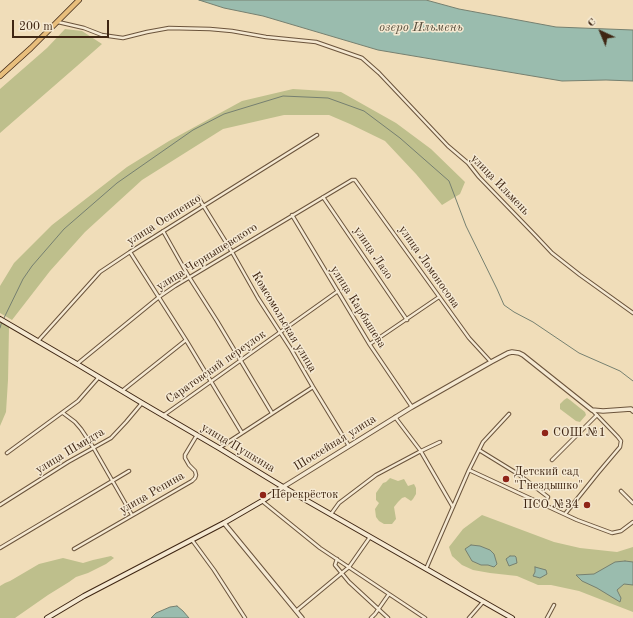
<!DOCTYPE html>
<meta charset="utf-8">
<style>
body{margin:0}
#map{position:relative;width:633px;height:618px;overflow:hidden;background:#f0ddb9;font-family:"Old Standard TT",serif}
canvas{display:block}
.north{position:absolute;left:581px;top:12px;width:40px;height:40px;-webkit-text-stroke:3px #f5e9d2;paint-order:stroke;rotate:316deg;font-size:11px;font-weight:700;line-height:16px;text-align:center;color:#3f2613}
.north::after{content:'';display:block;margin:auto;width:14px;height:18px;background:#3f2613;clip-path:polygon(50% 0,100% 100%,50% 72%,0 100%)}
.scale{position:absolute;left:12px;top:20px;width:97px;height:18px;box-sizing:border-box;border:2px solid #3f2613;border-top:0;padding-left:5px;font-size:12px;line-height:14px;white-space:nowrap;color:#3f2613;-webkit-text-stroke:3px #f5e9d2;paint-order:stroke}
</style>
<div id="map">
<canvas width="633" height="618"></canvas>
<div class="north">С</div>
<div class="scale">200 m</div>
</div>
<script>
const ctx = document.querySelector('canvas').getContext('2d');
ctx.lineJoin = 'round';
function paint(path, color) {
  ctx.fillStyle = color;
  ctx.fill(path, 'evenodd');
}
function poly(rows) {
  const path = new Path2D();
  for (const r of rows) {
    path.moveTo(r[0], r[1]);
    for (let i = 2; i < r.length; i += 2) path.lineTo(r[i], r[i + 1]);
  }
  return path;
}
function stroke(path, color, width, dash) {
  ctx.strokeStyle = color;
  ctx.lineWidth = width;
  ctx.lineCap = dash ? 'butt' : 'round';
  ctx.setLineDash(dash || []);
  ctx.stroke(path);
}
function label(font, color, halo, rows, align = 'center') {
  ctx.font = font + ' "Old Standard TT",serif';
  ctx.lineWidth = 3;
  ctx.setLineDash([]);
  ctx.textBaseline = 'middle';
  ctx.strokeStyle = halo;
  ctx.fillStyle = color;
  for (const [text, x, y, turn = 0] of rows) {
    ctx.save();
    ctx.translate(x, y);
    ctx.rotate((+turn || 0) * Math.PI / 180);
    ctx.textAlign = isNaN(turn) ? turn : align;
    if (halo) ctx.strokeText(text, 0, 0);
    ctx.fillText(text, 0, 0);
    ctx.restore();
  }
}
paint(poly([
 [65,29,82,31,102,44,77,66,0,133,0,89,47,48],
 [293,89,341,92,396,123,431,149,465,182,460,194,442,205,416,174,385,141,350,124,329,115,284,115,223,129,142,180,85,232,50,271,12,320,0,313,0,286,14,263,52,225,127,167,169,141,242,101],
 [0,322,9,327,8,380,6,412,0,426],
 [567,398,570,400,585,412,586,415,580,422,576,421,560,409,560,404,564,400],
 [390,478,398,481,404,479,408,486,414,484,416,488,416,494,413,499,411,501,405,497,402,498,398,502,394,507,396,519,392,524,384,524,379,521,376,517,375,509,379,503,376,500,376,493,383,483,386,482],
 [482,515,554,542,580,548,617,552,633,547,633,612,579,591,551,585,538,585,517,576,490,573,473,570,462,565,452,556,449,547,463,529],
 [111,556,114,558,106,564,88,573,76,577,69,582,48,595,15,618,0,618,0,586,5,583,10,581,39,564,63,558,83,563,93,560]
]), '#bebf8c');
const water = poly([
 [199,0,426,0,459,9,556,27,633,30,633,81,606,80,562,81,378,50,263,16,224,8,199,0],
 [471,545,480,546,490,550,494,554,497,564,494,567,488,565,481,565,472,561,465,549,471,545],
 [510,556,515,556,516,557,517,563,509,566,506,559,510,556],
 [625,561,633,562,633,585,624,584,617,590,621,598,620,602,597,588,582,581,576,575,594,574,615,562,625,561],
 [535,567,546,570,547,574,540,578,533,576,535,572,535,567],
 [177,606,183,611,189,618,151,618,156,613,170,607,177,606]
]);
paint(water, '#9abcae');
stroke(water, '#768070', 1);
stroke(poly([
 [4,318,23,279,32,266,64,229,117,183,193,130,224,114,283,96,328,98,364,111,400,138,449,181,466,226,497,289,504,305,514,312,533,322,579,353,620,371,633,381],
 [0,328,2,321]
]), '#768070', 1);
const minor = poly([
 [58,22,84,28,102,35,123,38,147,32,169,28,210,29,232,31,266,37,316,42,362,58,379,73,448,146,468,163,479,177,536,236,552,253,580,275,633,313],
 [198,197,232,252,258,298,291,349,313,387,349,446],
 [323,197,407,320],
 [292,215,370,345,412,407],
 [163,231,189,277,217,321,272,413],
 [130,252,186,340,242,433],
 [38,341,100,272,130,252,317,135],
 [370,344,439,297],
 [77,364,159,297,175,286,347,183,352,180,355,180,469,338,491,362],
 [122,391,186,340],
 [63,413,75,422,81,429,93,447,132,515],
 [164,415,338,291],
 [395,417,420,450,453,507],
 [219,448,313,387],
 [479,450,518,474,548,497,544,505],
 [7,453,78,401,99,377],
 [552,460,597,415],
 [469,470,577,520,612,533,621,531,633,522],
 [621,491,633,503],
 [262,501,320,548,425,618],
 [0,505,68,462,111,438,126,422,142,403],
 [331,514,339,503,376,475,421,451,440,442],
 [565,514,598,473,620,447,621,441,618,437,592,410],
 [192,540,214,570,245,618],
 [0,548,129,471],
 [74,549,192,481,195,478,196,475,195,471,189,465,185,458,185,455,197,435],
 [337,559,335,565,349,582,388,618],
 [426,569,469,470,483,442,509,414],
 [296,611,349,567,370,537],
 [371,618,375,614,389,594],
 [469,618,483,602],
 [547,618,554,605]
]);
const tertiary = poly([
 [283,487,412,407,491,362,508,353,512,352,519,353,523,355,592,410,603,411,631,409,633,411],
 [224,523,302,618]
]);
const secondary = poly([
 [0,319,77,364,142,403,219,448,283,487,512,618],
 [47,618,84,596,224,523,262,501,283,487]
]);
const primary = poly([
 [0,76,31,48,79,0]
]);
stroke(minor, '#6b543c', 4.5);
stroke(tertiary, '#6b543c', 5.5);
stroke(secondary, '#3f2613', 6);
stroke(primary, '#3f2613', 6);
stroke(minor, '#f5e9d2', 2.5);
stroke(tertiary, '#f5e9d2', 3.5);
stroke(secondary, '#f5e9d2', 4);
stroke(primary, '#e8be7c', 4.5);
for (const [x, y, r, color] of [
 [545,433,4,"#8f2418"],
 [506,479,4,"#8f2418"],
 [263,495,4,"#8f2418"],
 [587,505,4,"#8f2418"]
]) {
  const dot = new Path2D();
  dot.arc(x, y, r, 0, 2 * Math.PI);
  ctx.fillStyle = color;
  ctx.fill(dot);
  stroke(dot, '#f5e9d2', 1.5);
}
label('12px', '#3f2613', '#f5e9d2', [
 ["улица Ильмень",500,185,46],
 ["улица Осипенко",164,220,-32],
 ["улица Лазо",373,253,56],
 ["улица Чернышевского",207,257,-32],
 ["улица Ломоносова",429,267,55],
 ["улица Карбышева",358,307,58],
 ["Комсомольская улица",284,322,59],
 ["Саратовский переулок",216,367,-35],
 ["Шоссейная улица",335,443,-32],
 ["улица Пушкина",238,448,31],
 ["улица Шмидта",70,451,-31],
 ["улица Репина",152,493,-30]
]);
label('12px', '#3f2613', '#f5e9d2', [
 ["СОШ №1",553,433],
 ["Детский сад",514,472],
 ["\"Гнездышко\"",514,486],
 ["Перекрёсток",271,495],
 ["ПСО №34",579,505,"right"]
], 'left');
label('italic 13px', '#564c3a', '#f5e9d2', [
 ["озеро Ильмень",421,28]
]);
</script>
